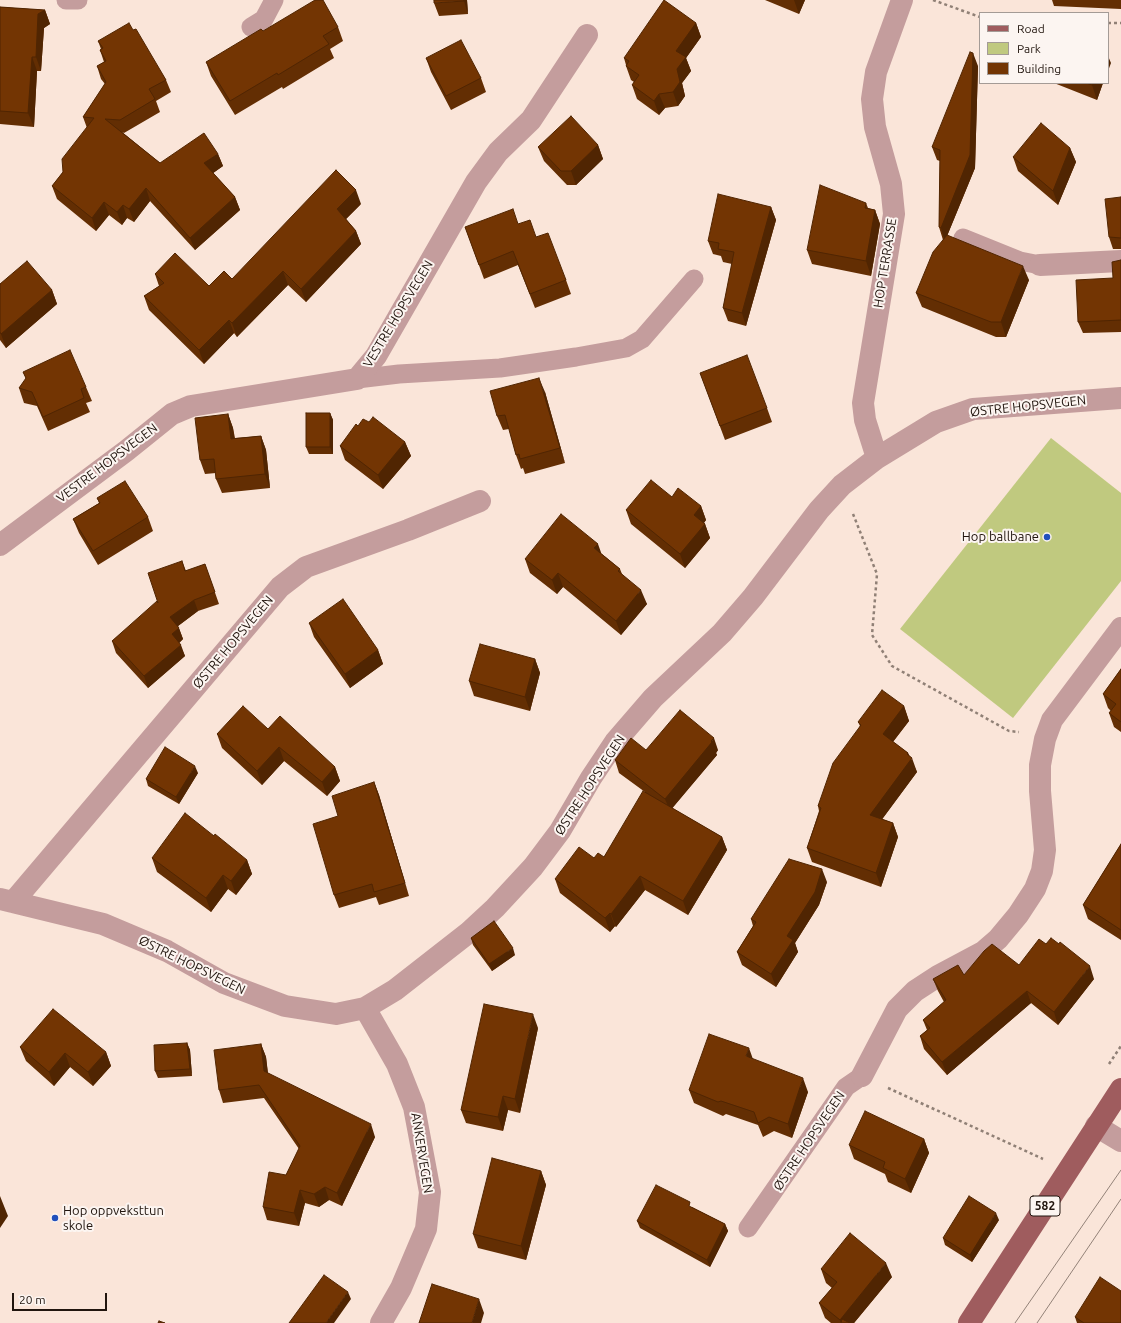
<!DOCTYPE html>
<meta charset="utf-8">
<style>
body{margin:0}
#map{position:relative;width:1121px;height:1323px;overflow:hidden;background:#fae5d9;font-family:Ubuntu,sans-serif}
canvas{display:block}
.legend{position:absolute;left:979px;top:12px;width:130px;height:72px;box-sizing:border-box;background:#fcf5f1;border:1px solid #a49b96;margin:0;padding:5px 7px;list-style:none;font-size:12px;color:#21150e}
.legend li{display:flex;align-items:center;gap:8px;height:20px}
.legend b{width:20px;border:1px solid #a49b96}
.scale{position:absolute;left:12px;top:1293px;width:95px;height:18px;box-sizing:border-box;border:2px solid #21150e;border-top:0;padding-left:5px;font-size:12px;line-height:14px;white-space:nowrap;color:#21150e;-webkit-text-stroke:3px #fcf5f1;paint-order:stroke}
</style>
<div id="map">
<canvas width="1121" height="1323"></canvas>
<ul class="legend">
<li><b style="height:5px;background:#9f5c5e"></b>Road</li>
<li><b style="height:11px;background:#c0c97f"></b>Park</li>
<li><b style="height:11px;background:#733503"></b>Building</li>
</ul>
<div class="scale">20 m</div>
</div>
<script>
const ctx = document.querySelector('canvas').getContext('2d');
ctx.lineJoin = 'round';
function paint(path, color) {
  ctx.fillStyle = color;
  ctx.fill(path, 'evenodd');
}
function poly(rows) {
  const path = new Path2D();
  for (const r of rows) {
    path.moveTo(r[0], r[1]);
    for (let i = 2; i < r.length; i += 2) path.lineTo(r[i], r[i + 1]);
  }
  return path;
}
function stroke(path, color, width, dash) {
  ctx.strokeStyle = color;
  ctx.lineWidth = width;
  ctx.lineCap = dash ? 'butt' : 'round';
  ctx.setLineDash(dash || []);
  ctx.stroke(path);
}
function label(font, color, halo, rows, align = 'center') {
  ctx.font = font + ' Ubuntu,sans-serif';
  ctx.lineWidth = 4;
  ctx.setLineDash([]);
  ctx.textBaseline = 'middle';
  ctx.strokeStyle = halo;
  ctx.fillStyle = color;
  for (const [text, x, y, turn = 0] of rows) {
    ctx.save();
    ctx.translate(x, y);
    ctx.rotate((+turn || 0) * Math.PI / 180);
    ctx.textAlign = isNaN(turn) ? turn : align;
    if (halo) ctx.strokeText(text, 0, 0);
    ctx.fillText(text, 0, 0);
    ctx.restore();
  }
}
paint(poly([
 [1051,438,1121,493,1121,581,1013,718,900,629]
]), '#c0c97f');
stroke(poly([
 [933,0,980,17],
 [1108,23,1121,23],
 [853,514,877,574,872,635,892,666,1009,731,1019,732],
 [1109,1064,1121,1046],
 [888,1088,1043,1159]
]), '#908076', 2.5, [3, 3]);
stroke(poly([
 [66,0,78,0],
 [251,27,264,19,274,0],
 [963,238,1020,261,1040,265],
 [357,379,399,374,500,368,576,357,626,348,642,339,694,279],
 [748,1228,846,1087,862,1076]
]), '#c49d9d', 19);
stroke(poly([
 [1040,265,1121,261],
 [877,458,865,420,863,403,894,214,891,184,875,127,872,99,876,72,902,0],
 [0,545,126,451,172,414,191,406,357,379,376,356,476,182,498,152,531,120,587,35],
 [0,899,103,924,167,951,224,983,285,1006,336,1014,365,1008,395,990,468,933,495,908,533,867,560,831,591,778,615,742,653,698,722,633,753,597,819,510,842,485,877,458,936,422,973,409,1121,398],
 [13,902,280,587,306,567,408,530,480,501],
 [365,1008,397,1064,414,1107,430,1192,426,1229,401,1288,381,1323],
 [862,1076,897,1009,915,991,938,976,983,952,998,939,1018,915,1035,889,1042,871,1045,850,1040,791,1040,765,1045,739,1052,720,1121,628],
 [1096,1126,1121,1141]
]), '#c49d9d', 22);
stroke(poly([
 [969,1323,1121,1089]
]), '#9f5c5e', 22);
stroke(poly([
 [1015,1323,1121,1170],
 [1037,1323,1121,1199]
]), '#938278', 1);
paint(poly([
 [467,0,468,14,439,16,434,3],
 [765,0,805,0,799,14],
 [1052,0,1121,0,1121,9,1054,6],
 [0,7,45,10,50,24,44,28,41,71,37,71,34,127,0,124],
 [696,23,701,37,686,58,691,71,682,83,685,96,678,106,665,108,659,115,637,99,632,85,634,82,631,80,626,66,626,65,624,58],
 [338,27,343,41,330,49,334,58,283,89,282,87,235,115,211,76,206,62,263,31],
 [133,30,166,80,171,92,156,101,160,112,124,133,122,132,160,163,218,154,223,166,213,173,235,197,240,210,195,250,150,201,134,222,127,218,122,225,109,215,96,231,57,199,52,186,63,172,87,128,83,117,105,84,101,79,97,66,104,62,100,50,101,49,98,41],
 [426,58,481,78,486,92,451,110,431,72],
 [978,66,975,168,947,236,1029,280,1006,337,996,337,922,307,916,293,943,240,939,227,940,161,937,160,932,147],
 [1054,83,1103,83,1097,100],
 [598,145,603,159,576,185,567,185,544,161,538,147],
 [1070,148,1076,162,1058,205,1018,171,1013,157],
 [1121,197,1121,249,1113,249,1109,237],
 [866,203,868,208,875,210,880,224,871,276,812,264,807,250],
 [361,204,346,219,356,231,361,244,306,302,288,285,237,337,234,333,204,364,149,310,144,296,159,286,155,274,209,286,232,279],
 [771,207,776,220,746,326,728,321,723,308,732,264,723,262,721,256,713,254,708,241],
 [518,224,536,237,566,280,571,294,535,308,518,265,484,279,465,227],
 [1121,260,1121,332,1083,333,1078,322,1113,278],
 [0,284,52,290,57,304,6,348,0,340],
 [23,372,86,387,92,401,86,403,90,412,48,431,37,406,24,403,19,388,26,379],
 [700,373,767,408,772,422,725,440],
 [545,392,565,463,525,474,523,468,521,469,516,455,509,429,503,430,497,416],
 [330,413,333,420,333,454,309,454,306,447],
 [228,414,233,428,235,438,261,436,266,450,270,488,222,493,216,479,216,473,205,474,200,460],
 [358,426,405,442,411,456,383,489,345,460,340,446],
 [672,497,701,506,706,520,704,523,705,524,710,538,685,568,631,524,626,510],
 [97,498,148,517,153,531,98,565,79,533,73,519,99,503],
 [602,554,620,569,622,574,647,604,621,635,563,587,557,594,530,573,525,559],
 [182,561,186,571,205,564,219,604,198,611,178,626,183,639,179,643,185,656,148,688,116,653,112,641,158,603],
 [309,623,378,650,383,664,350,688,314,637],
 [535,659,540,673,530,711,474,696,469,681],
 [1121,669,1121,732,1114,727,1109,713,1111,711,1108,708,1103,694],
 [904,706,909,721,893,742,908,753,917,772,882,819,893,823,898,837,881,887,812,862,807,848,819,811,818,806,860,726,858,722],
 [268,729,335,767,340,781,327,796,284,761,262,785,222,748,217,734],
 [646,750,718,750,716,753,717,755,672,808,722,837,727,850,688,915,645,890,616,927,615,926,610,932,560,893,555,879,604,857,645,792,619,773,615,760],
 [198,773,179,804,148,786,146,779],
 [374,782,379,795,409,896,379,905,376,897,339,908,334,895,338,816],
 [1121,844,1121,940,1088,919,1083,905],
 [152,858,247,860,252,874,236,895,228,889,211,912,157,872],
 [827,882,819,905,795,943,798,952,776,987,742,965,737,952,753,926,751,919],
 [471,938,515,955,492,971,473,945],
 [1019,965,1094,979,1058,1025,1031,1003,947,1075,924,1049,920,1036,927,1030,923,1020,944,1002,938,991,933,979,964,975],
 [538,1028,520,1113,508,1110,503,1131,466,1123,461,1110],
 [187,1043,190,1050,192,1076,158,1078,155,1071],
 [261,1044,266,1057,268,1073,375,1137,342,1206,329,1200,319,1207,305,1203,299,1226,267,1220,263,1207,286,1175,299,1149,264,1098,223,1103,219,1090],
 [20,1047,106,1052,111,1066,93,1086,70,1067,54,1086,26,1061],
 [753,1059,808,1092,792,1138,774,1131,763,1137,758,1125,726,1114,723,1116,694,1103,689,1090],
 [924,1139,929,1153,911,1193,888,1182,885,1174,854,1159,849,1145],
 [541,1171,546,1185,526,1260,478,1248,473,1234],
 [692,1207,725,1224,728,1231,710,1267,640,1228,637,1221],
 [999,1220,972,1262,945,1245,943,1238],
 [821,1269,892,1277,854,1323,831,1323,825,1318,819,1303,832,1288,826,1283],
 [1075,1317,1121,1323,1077,1323]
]), '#632e03');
paint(poly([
 [463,0,467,0,468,14,464,1],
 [794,0,805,0,799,14],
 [45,10,50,24,44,28,41,71,36,57,38,14],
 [696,23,701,37,686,58,691,71,682,83,685,96,678,106,673,92,677,69,676,51],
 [973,53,978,66,975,168,945,241,941,228],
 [1108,53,1108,56,1111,63,1108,71],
 [32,57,37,71,34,127,28,113],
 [1093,83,1103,83,1097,100,1092,85],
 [659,94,665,108,659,115,654,101],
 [598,145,603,159,576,185,571,171],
 [1070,148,1076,162,1058,205,1053,191],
 [218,154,223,166,209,176,204,163],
 [146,188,150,201,134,222,129,209],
 [356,190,361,204,342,223,337,209],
 [235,197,240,210,195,250,190,238],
 [104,202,109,215,96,231,92,218],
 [123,205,127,218,122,225,117,212],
 [771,207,776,220,746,326,742,313],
 [875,210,880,224,871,276,866,261],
 [356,231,361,244,306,302,301,289],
 [1023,266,1029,280,1006,337,1001,322],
 [283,271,288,285,237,337,232,323],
 [52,290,57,304,6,348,1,334],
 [229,320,234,333,204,364,199,350],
 [539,378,545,392,565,463,560,448],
 [330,413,333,420,333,454,330,447],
 [228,414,233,428,236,453,231,439],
 [261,436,266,450,270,488,265,474],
 [405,442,411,456,383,489,378,475],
 [701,506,706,520,699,529,694,515],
 [705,524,710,538,685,568,680,554],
 [598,544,603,558,594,548],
 [558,573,563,587,557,594,552,580],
 [641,590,647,604,621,635,616,621],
 [194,600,198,611,174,629,170,617],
 [179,628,183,639,176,646,172,634],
 [181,645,185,656,148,688,144,676],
 [378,650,383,664,350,688,345,674],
 [535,659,540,673,530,711,525,697],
 [904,706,909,721,888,748,883,734],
 [714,738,718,750,716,753,717,755,670,811,665,799],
 [279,747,284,761,262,785,257,771],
 [908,753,911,760,912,758,917,772,875,829,870,815],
 [195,766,198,773,179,804,176,797],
 [335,767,340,781,327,796,322,782],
 [374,782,379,795,409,896,405,883],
 [893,823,898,837,881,887,876,873],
 [722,837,727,850,688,915,683,901],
 [247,860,252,874,236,895,231,881],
 [822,869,827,882,819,905,795,943,798,952,776,987,771,974,787,936],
 [223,875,228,889,211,912,206,898],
 [640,876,645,890,616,927,611,914],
 [610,913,615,926,610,932,605,918],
 [513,948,515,955,492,971,489,964],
 [1090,966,1094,979,1058,1025,1054,1012],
 [1027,991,1031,1003,947,1075,942,1062],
 [533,1014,538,1028,520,1113,515,1099],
 [187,1043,190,1050,192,1076,190,1069],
 [261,1044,266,1057,269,1084,264,1071],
 [749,1048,754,1062,746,1056],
 [106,1052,111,1066,93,1086,88,1072],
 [65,1053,70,1067,54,1086,49,1072],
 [803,1078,808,1092,792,1138,788,1124],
 [503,1096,508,1110,503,1131,498,1117],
 [371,1124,375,1137,342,1206,337,1193],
 [924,1139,929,1153,911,1193,905,1179],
 [541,1171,546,1185,526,1260,521,1246],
 [325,1187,329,1200,319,1207,314,1194],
 [300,1190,305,1203,299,1226,294,1213],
 [0,1196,8,1216,0,1228],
 [996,1213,999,1220,972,1262,970,1255],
 [725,1224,728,1231,710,1267,707,1260],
 [886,1263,892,1277,854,1323,841,1323,840,1320],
 [348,1292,351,1299,334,1323,326,1323],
 [479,1299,484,1313,481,1323,472,1323]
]), '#502502');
const building = poly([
 [315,0,323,0,338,27,323,36,329,44,278,75,277,73,230,101,206,62,261,29,263,31,315,0],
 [434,0,463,0,464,1,434,3,434,0],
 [664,0,696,23,676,51,686,57,677,69,680,82,673,92,659,94,654,101,632,85,639,75,626,66,629,61,624,58,664,0],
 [0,7,45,10,38,14,36,57,32,57,28,113,0,111,0,7],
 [129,23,133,30,136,29,166,80,149,89,155,99,120,120,105,119,160,163,204,133,218,154,204,163,235,197,190,238,146,188,129,209,123,205,117,212,104,202,92,218,52,186,63,172,62,159,94,118,83,117,106,82,97,66,106,61,100,50,103,48,98,41,129,23],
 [461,40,481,78,446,96,426,58,461,40],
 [970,52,973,53,970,155,941,228,939,227,940,150,932,147,970,52],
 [1086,83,1093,83,1092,85,1086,83],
 [571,116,598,145,571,171,561,171,538,147,571,116],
 [1041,123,1070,148,1053,191,1013,157,1041,123],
 [336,170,356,190,337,209,356,231,301,289,283,271,232,323,229,320,199,350,144,296,164,283,155,274,175,253,209,286,224,271,232,279,336,170],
 [820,185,866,203,865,208,875,210,866,261,807,250,820,185],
 [718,194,771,207,742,313,723,308,734,252,718,249,719,243,708,241,718,194],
 [1121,197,1121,238,1109,237,1105,199,1121,197],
 [513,209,518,224,530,220,536,237,548,233,566,280,530,294,513,251,479,265,465,227,513,209],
 [947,235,1023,266,1001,322,991,322,916,293,933,252,947,235],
 [1121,260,1121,320,1078,322,1076,280,1113,278,1112,262,1121,260],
 [27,261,52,290,1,334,0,332,0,284,27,261],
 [70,350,86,387,81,389,84,398,43,417,32,392,19,388,26,378,23,372,70,350],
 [747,355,767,408,720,426,700,373,747,355],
 [539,378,560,448,520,459,519,454,516,455,505,415,497,416,490,391,539,378],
 [306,413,330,413,330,447,306,447,306,413],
 [228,414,231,439,261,436,265,474,216,479,214,459,200,460,195,418,228,414],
 [373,417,405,442,378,475,340,446,356,424,358,426,363,419,369,422,373,417],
 [651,480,672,497,678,488,701,506,694,515,705,524,680,554,626,510,651,480],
 [125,481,148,517,93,551,73,519,100,503,97,498,125,481],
 [561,514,598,544,594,548,620,569,618,571,641,590,616,621,558,573,552,580,525,559,561,514],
 [182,561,185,571,205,564,215,592,194,600,170,617,179,628,172,634,181,645,144,676,112,641,157,601,158,603,148,573,182,561],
 [343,599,378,650,345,674,309,623,343,599],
 [480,644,535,659,525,697,469,681,480,644],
 [1121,669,1121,722,1109,713,1116,704,1103,694,1121,669],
 [882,690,904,706,883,734,908,753,907,754,912,758,870,815,893,823,876,873,807,848,821,808,818,806,833,763,861,725,858,722,882,690],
 [243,706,268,729,280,716,335,767,322,782,279,747,257,771,217,734,243,706],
 [680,710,714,738,711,741,712,742,665,799,615,760,631,738,646,750,680,710],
 [165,747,195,766,176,797,146,779,165,747],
 [374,782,405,883,374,892,372,884,334,895,313,824,338,816,332,796,374,782],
 [643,791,722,837,683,901,640,876,611,914,610,913,605,918,555,879,579,847,594,858,598,853,604,857,643,791],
 [185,813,214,836,215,834,247,860,231,881,223,875,206,898,152,858,185,813],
 [1121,844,1121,930,1083,905,1121,844],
 [789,859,822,869,815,892,787,936,793,940,771,974,737,952,756,922,751,919,789,859],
 [494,921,513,948,489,964,471,938,494,921],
 [1051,938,1059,944,1060,942,1090,966,1054,1012,1027,991,942,1062,920,1036,930,1028,923,1020,946,1000,933,979,958,965,964,975,984,951,992,944,1019,965,1039,939,1046,944,1051,938],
 [484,1004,533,1014,515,1099,503,1096,498,1117,461,1110,484,1004],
 [53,1009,106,1052,88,1072,65,1053,49,1072,20,1047,53,1009],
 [709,1034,749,1048,746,1056,803,1078,788,1124,769,1117,758,1123,754,1112,721,1101,718,1102,689,1090,709,1034],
 [187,1043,190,1069,155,1071,154,1045,187,1043],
 [261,1044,264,1071,371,1124,337,1193,325,1187,314,1194,300,1190,294,1213,263,1207,269,1172,286,1175,300,1146,259,1085,219,1090,214,1050,261,1044],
 [865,1111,924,1139,905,1179,883,1168,885,1162,849,1145,865,1111],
 [492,1158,541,1171,521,1246,473,1234,492,1158],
 [656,1185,690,1202,689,1206,725,1224,707,1260,637,1221,656,1185],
 [969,1196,996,1213,970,1255,943,1238,969,1196],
 [850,1233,886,1263,840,1320,819,1303,837,1282,821,1269,850,1233],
 [324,1275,348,1292,326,1323,289,1323,324,1275],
 [1100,1277,1121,1291,1121,1323,1084,1323,1075,1317,1100,1277],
 [432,1284,479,1299,472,1323,419,1323,432,1284],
 [842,1319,850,1323,841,1323,842,1319],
 [159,1321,165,1323,158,1323,159,1321]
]);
paint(building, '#733503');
stroke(building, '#502502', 1);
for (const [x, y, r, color] of [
 [1047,537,4,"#204fbc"],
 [55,1218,4,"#204fbc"]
]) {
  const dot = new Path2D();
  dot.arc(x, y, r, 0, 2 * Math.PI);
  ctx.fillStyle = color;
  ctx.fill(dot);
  stroke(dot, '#fcf5f1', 1.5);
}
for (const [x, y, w] of [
 [1045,1206,30]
]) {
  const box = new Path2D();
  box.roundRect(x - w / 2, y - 10, w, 20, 3);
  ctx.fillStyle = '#fcf5f1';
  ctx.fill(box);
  stroke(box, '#21150e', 1);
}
label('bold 12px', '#21150e', null, [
 ["582",1045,1206]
]);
label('13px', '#21150e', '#fcf5f1', [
 ["HOP TERRASSE",885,263,-81],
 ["VESTRE HOPSVEGEN",398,314,-59],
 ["ØSTRE HOPSVEGEN",1028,406,-6],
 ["VESTRE HOPSVEGEN",107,463,-37],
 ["ØSTRE HOPSVEGEN",233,642,-50],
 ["ØSTRE HOPSVEGEN",590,785,-57],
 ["ØSTRE HOPSVEGEN",192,965,26],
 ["ØSTRE HOPSVEGEN",809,1141,-56],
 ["ANKERVEGEN",422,1153,81]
]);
label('13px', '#21150e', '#fcf5f1', [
 ["Hop ballbane",1039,537],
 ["Hop oppveksttun",63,1211,"left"],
 ["skole",63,1226,"left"]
], 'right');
</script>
